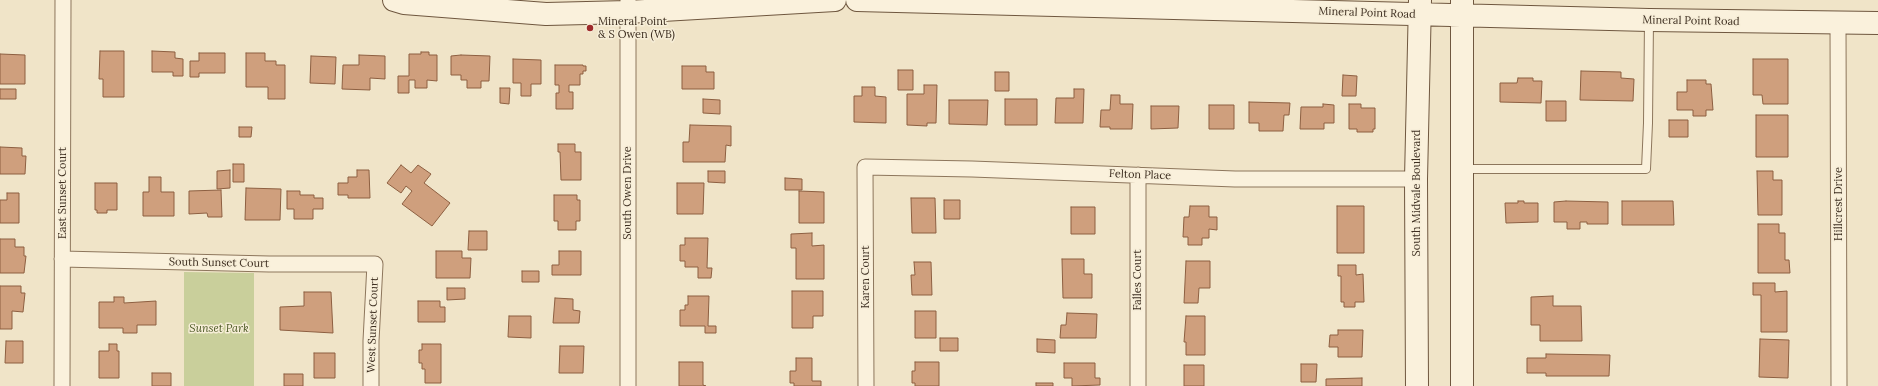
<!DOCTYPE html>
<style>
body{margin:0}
canvas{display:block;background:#f0e4c8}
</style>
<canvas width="1878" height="386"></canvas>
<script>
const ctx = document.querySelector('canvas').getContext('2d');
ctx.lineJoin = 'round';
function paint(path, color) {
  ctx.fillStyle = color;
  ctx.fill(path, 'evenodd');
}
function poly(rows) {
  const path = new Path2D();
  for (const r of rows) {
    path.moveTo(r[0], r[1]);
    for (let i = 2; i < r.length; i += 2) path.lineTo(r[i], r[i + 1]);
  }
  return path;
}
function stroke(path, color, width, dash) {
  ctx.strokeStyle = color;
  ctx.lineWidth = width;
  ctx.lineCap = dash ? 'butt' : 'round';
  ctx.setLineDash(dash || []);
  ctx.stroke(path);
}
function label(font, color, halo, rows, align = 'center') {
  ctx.font = font + ' Lora,serif';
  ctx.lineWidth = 3;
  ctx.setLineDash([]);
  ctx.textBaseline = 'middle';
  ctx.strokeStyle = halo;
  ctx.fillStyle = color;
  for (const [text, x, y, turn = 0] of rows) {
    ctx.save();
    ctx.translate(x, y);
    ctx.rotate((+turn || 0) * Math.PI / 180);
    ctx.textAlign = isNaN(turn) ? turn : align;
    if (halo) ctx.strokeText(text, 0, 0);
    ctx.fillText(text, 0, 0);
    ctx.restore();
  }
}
paint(poly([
 [184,272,254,273,254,386,184,386]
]), '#c9cf9b');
const building = poly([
 [100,51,124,51,124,97,103,97,103,79,99,79,100,51],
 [152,51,175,52,175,58,183,59,183,76,173,76,173,72,152,72,152,51],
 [421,52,429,52,429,55,437,55,437,81,427,80,427,88,415,88,415,80,409,80,409,93,398,93,398,76,409,76,409,54,421,54,421,52],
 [199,53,225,53,225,73,199,73,199,77,190,77,190,61,199,61,199,53],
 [246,53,265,53,265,61,276,61,276,65,285,65,285,99,268,99,268,87,246,87,246,53],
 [0,54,25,55,25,84,0,84,0,54],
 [359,55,385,56,385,79,370,78,370,90,342,89,343,65,359,65,359,55],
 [461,55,490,56,489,81,481,81,481,88,467,88,467,80,461,80,461,75,451,75,451,56,461,55],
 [311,56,336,57,335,84,310,83,311,56],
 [513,59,541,60,541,84,531,84,531,96,521,96,521,83,513,83,513,59],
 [1753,59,1788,59,1788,104,1763,104,1762,95,1753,95,1753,59],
 [555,65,583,65,583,66,586,66,586,71,583,71,583,74,580,74,580,85,569,85,569,92,573,92,573,109,556,109,556,93,559,93,559,85,555,85,555,65],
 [682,66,706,66,706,72,714,72,714,89,682,89,682,66],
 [898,70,913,70,913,90,898,90,898,70],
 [1581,71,1621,72,1621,78,1634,79,1633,101,1580,100,1581,71],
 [995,72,1009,72,1009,91,995,91,995,72],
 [1343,75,1357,76,1356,96,1342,96,1343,75],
 [1518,78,1533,78,1533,81,1542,81,1541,103,1500,102,1500,83,1517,83,1518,78],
 [1687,80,1706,80,1706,84,1711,84,1713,110,1706,110,1706,116,1693,116,1693,110,1677,110,1677,92,1687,92,1687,80],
 [924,85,937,85,936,123,927,123,927,126,907,125,907,94,924,94,924,85],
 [862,87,875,87,875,96,886,97,886,123,854,122,854,96,862,96,862,87],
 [500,88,510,88,509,104,500,103,500,88],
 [0,89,16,89,16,99,0,99,0,89],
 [1074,89,1084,89,1083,123,1055,123,1056,98,1074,98,1074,89],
 [1111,95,1120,95,1120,104,1133,104,1132,129,1110,129,1110,127,1100,127,1101,110,1110,110,1111,95],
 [703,99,720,100,720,114,703,113,703,99],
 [1005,99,1037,99,1037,125,1005,125,1005,99],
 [949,100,988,100,987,125,949,124,949,100],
 [1546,101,1566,101,1566,121,1546,121,1546,101],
 [1249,102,1290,103,1289,115,1284,115,1283,131,1259,131,1259,123,1249,123,1249,102],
 [1323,104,1334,105,1334,123,1324,123,1324,129,1300,129,1301,107,1323,107,1323,104],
 [1349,104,1361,104,1361,108,1375,108,1375,129,1373,129,1373,132,1357,132,1357,129,1349,129,1349,104],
 [1209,105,1234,105,1234,129,1209,129,1209,105],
 [1151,106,1179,106,1178,128,1151,129,1151,106],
 [1756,115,1788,115,1788,157,1756,157,1756,115],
 [1669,120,1688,120,1688,137,1669,137,1669,120],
 [690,125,731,126,731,146,726,145,725,162,683,162,683,142,689,142,690,125],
 [239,127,252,127,251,137,239,137,239,127],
 [558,144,575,144,575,152,581,152,581,180,561,180,560,152,558,152,558,144],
 [0,147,22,148,22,156,26,156,25,174,0,174,0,147],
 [233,164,244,164,244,182,233,182,233,164],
 [401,165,411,173,418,165,431,174,424,183,450,203,432,226,402,204,412,191,406,186,401,193,387,183,401,165],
 [230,170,230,188,217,189,217,171,230,170],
 [357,170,369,170,370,198,348,198,348,195,338,195,338,183,348,183,348,177,357,177,357,170],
 [708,171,725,171,725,183,708,182,708,171],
 [1757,171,1773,171,1773,180,1782,180,1782,215,1758,215,1757,171],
 [149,177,161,177,161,192,174,192,174,216,143,216,143,192,149,192,149,177],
 [785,178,802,179,802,190,785,190,785,178],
 [95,183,117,183,117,210,107,210,107,213,97,213,97,210,95,210,95,183],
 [677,183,704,183,703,214,677,214,677,183],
 [246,188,281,189,280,220,245,220,246,188],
 [221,190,222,217,208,217,207,213,189,214,189,191,221,190],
 [287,191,300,191,300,195,314,195,314,198,323,198,323,209,313,209,313,219,294,219,294,209,287,209,287,191],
 [799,191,824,192,824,223,799,223,799,191],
 [7,193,19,193,19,223,0,223,0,200,7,200,7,193],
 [554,195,577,195,577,200,580,200,580,221,576,221,576,230,558,230,558,221,554,221,554,195],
 [911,198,935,198,936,233,912,233,911,198],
 [944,200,960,200,960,219,944,219,944,200],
 [1518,201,1524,201,1524,203,1538,203,1538,222,1506,223,1505,203,1518,203,1518,201],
 [1566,201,1608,202,1608,224,1587,224,1587,222,1580,222,1580,229,1567,229,1567,222,1554,222,1554,202,1566,201],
 [1622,201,1673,201,1674,225,1622,225,1622,201],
 [1190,206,1209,206,1209,217,1217,217,1217,230,1209,229,1209,238,1202,238,1202,245,1188,245,1188,237,1183,237,1184,217,1189,217,1190,206],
 [1337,206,1364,206,1364,253,1337,253,1337,206],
 [1071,207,1095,207,1095,234,1071,234,1071,207],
 [1758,224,1779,224,1779,233,1785,233,1785,260,1789,260,1790,273,1758,273,1758,224],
 [469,231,487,231,487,250,468,250,469,231],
 [812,233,812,246,824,245,824,279,796,279,796,248,791,248,791,234,812,233],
 [685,238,708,238,707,268,712,268,711,278,698,278,698,267,685,267,685,261,680,261,680,245,685,245,685,238],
 [0,239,15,239,15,247,24,247,24,256,26,256,24,273,0,273,0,239],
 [436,251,462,251,462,258,471,258,470,278,436,278,436,251],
 [559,251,581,251,581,275,552,275,552,265,559,265,559,251],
 [1062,259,1084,259,1084,274,1092,274,1092,298,1063,298,1062,259],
 [1186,261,1210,261,1210,288,1199,288,1198,303,1184,303,1186,261],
 [914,262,931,262,932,295,912,295,911,275,915,275,914,262],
 [1338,265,1356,265,1356,275,1363,274,1364,302,1355,302,1355,307,1344,307,1344,302,1341,302,1341,276,1338,276,1338,265],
 [522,271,539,271,539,282,522,282,522,271],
 [1753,283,1775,283,1775,292,1787,291,1787,332,1761,332,1761,295,1753,295,1753,283],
 [0,286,21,286,21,293,25,293,23,312,12,311,12,329,0,329,0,286],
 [447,288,465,288,465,299,447,300,447,288],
 [792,291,823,291,823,316,813,316,813,328,792,328,792,291],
 [304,292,331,292,333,333,280,330,280,307,304,306,304,292],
 [688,296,709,296,708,326,716,326,716,333,705,333,705,326,680,326,680,310,685,310,685,305,688,305,688,296],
 [1553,296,1553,306,1581,306,1582,341,1540,341,1540,325,1531,325,1531,297,1553,296],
 [114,297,124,297,124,303,156,301,156,325,137,325,137,333,123,333,123,328,99,328,99,302,114,302,114,297],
 [555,298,573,299,573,310,580,311,579,323,553,323,555,298],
 [418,301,440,301,440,307,445,307,445,322,418,322,418,301],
 [915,311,936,311,936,338,915,338,915,311],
 [1067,313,1097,314,1096,338,1060,338,1061,325,1066,325,1067,313],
 [509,316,531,316,531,338,508,337,509,316],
 [1186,316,1205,316,1205,355,1186,355,1186,342,1184,342,1186,316],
 [1338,330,1363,330,1362,357,1338,357,1338,347,1329,347,1330,335,1338,335,1338,330],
 [940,338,958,338,958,351,940,351,940,338],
 [1037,339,1055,340,1055,353,1037,352,1037,339],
 [1760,339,1789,340,1788,378,1759,377,1760,339],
 [6,341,23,341,23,363,5,363,6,341],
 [109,344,117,344,117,351,119,351,119,378,99,378,99,351,109,351,109,344],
 [422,344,441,344,441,383,425,383,425,369,422,369,422,363,419,363,419,350,422,350,422,344],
 [560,346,584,346,583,373,559,373,560,346],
 [314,353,335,353,335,378,314,378,314,353],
 [1546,354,1610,355,1609,376,1546,376,1546,373,1527,373,1527,358,1546,358,1546,354],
 [796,358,812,358,812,381,821,381,821,386,794,386,794,383,790,383,790,371,796,371,796,358],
 [679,362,703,362,703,385,706,386,679,386,679,362],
 [915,362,939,362,939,386,915,386,915,383,912,383,912,371,915,371,915,362],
 [1064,363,1095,363,1095,378,1100,378,1100,385,1072,386,1072,378,1064,378,1064,363],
 [1301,364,1317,364,1316,382,1301,382,1301,364],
 [1184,365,1204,365,1204,386,1184,386,1184,365],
 [152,373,171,373,171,386,152,386,152,373],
 [284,374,303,374,303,386,284,386,284,374],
 [1362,378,1362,386,1326,386,1326,379,1362,378],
 [1036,383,1053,383,1053,386,1036,386,1036,383]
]);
paint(building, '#cf9f7d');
stroke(building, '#8d5f41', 1);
const lane = poly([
 [1462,169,1646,169,1648,123,1649,20]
]);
const street = poly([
 [628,0,628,386],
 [1838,23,1839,386],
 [1138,175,1138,386],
 [62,259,269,264,375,264,371,341,371,386],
 [62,386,63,0],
 [866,386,865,167,972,169,1235,179,1416,179]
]);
const secondary = poly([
 [394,0,404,3,546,14,628,12,835,0],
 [857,0,1649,20,1878,23],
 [1462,1,1462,386],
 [1417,386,1416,179,1420,0]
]);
stroke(lane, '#8d765c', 10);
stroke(street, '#8d765c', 17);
stroke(secondary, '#6f573f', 24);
stroke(lane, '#faf1dc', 8);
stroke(street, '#faf1dc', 15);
stroke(secondary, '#faf1dc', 22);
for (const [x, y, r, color] of [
 [590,28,4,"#9e2a2b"]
]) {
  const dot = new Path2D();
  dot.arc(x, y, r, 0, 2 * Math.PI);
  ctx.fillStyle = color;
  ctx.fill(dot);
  stroke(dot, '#f7eed8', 1.5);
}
label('11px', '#3d2e20', '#f7eed8', [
 ["Mineral Point Road",1367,13,2],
 ["Mineral Point Road",1691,21,1],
 ["Felton Place",1140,175,2],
 ["East Sunset Court",63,193,-90],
 ["South Owen Drive",628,193,-90],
 ["South Midvale Boulevard",1417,193,-90],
 ["Hillcrest Drive",1839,204,-90],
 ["South Sunset Court",219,263,1],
 ["Karen Court",866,277,-90],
 ["Falles Court",1138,280,-90],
 ["West Sunset Court",373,325,-88]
]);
label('11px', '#3d2e20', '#f7eed8', [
 ["Mineral Point",598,22],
 ["& S Owen (WB)",598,35]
], 'left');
label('italic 11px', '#4d5a26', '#f7eed8', [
 ["Sunset Park",219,329]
]);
</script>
